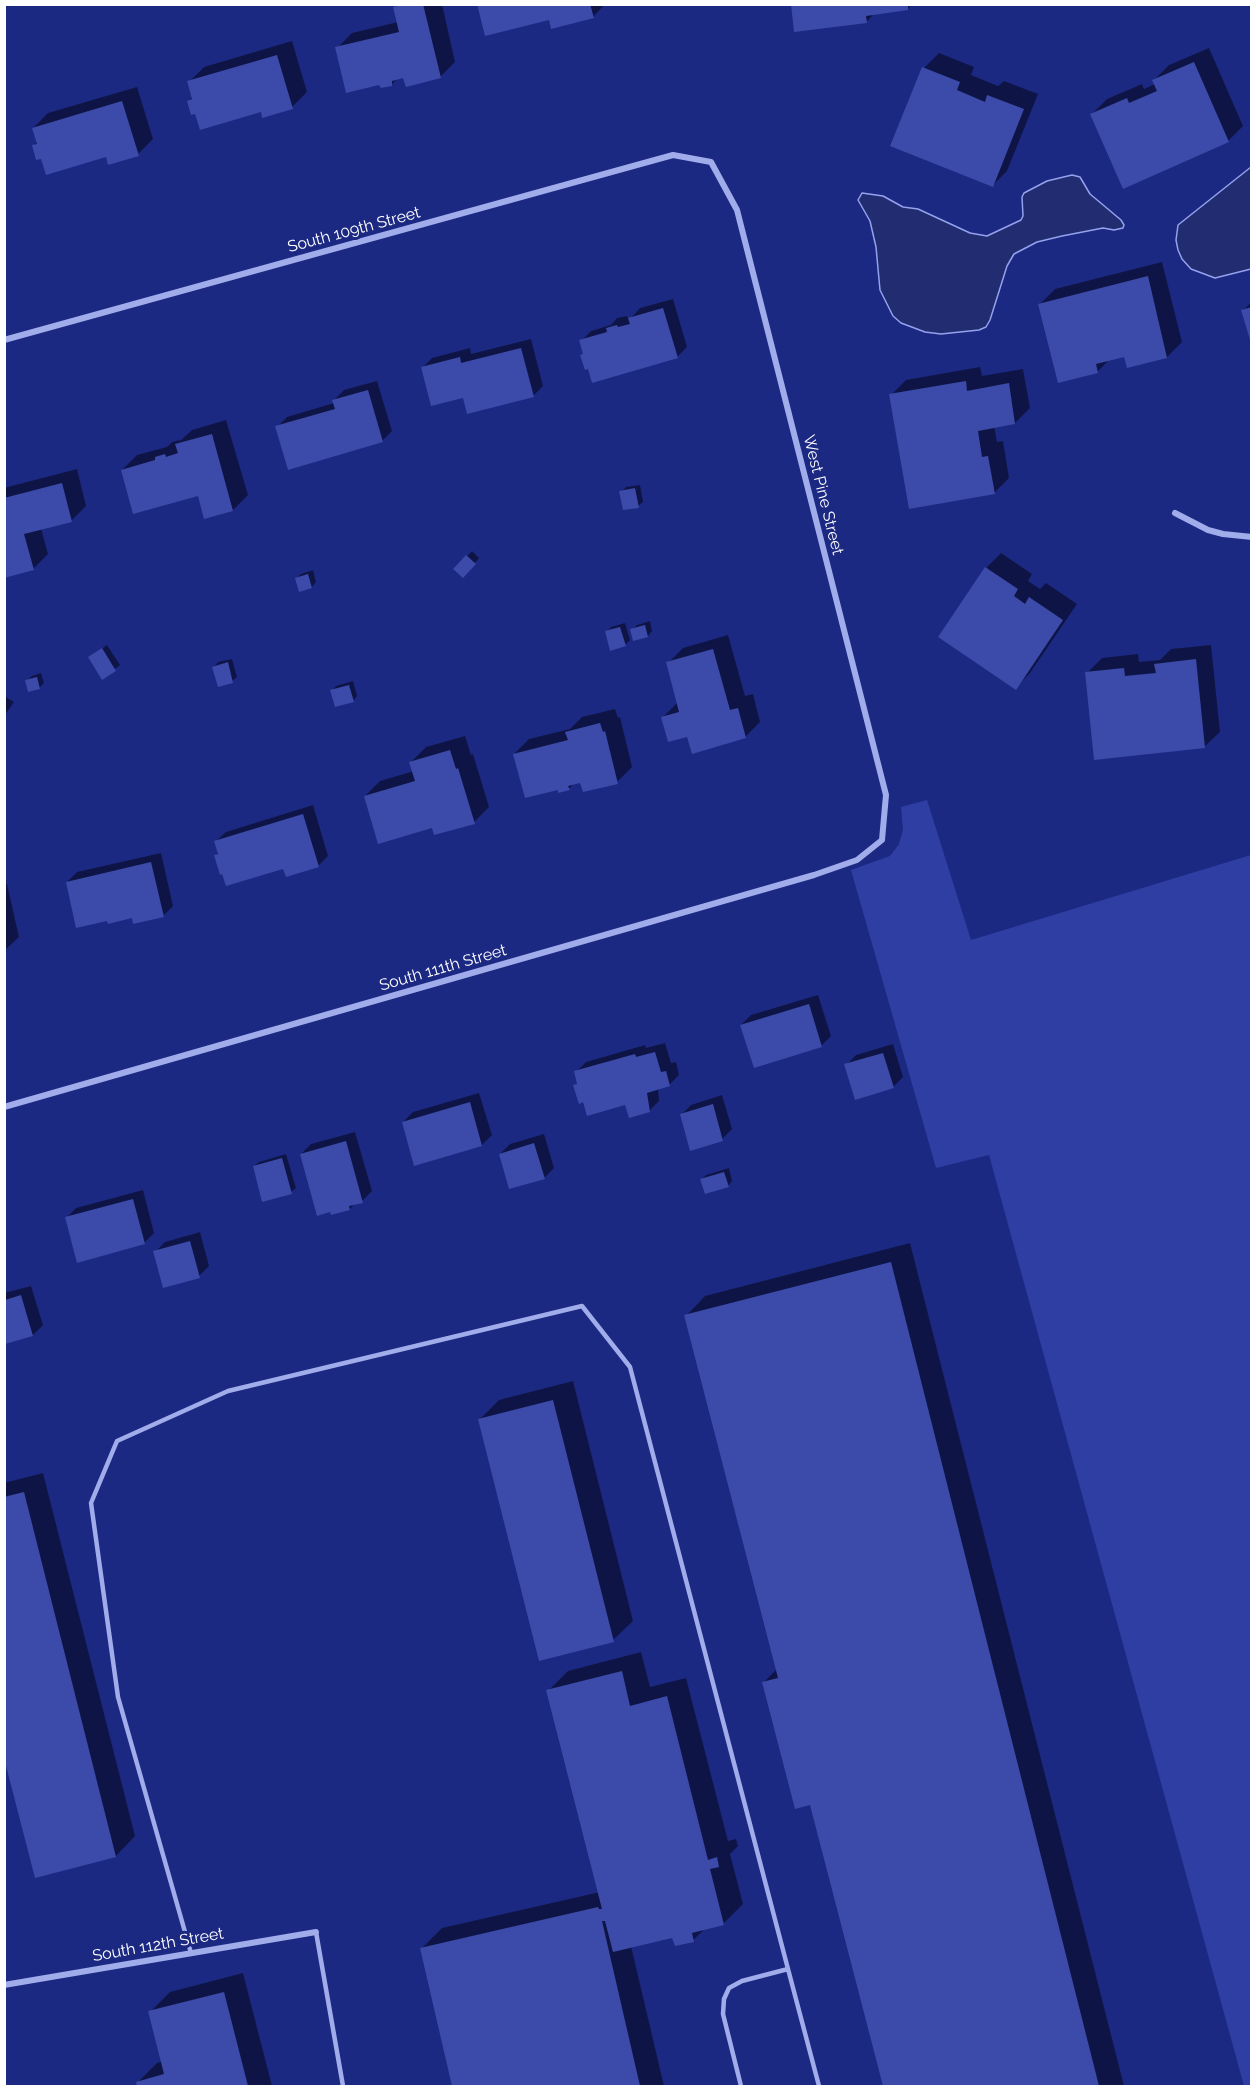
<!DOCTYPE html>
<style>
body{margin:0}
#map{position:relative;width:1256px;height:2091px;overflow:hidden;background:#1c2983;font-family:Raleway,sans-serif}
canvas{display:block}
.frame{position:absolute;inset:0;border:6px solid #fff;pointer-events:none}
</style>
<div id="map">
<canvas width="1256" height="2091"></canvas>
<div class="frame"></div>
</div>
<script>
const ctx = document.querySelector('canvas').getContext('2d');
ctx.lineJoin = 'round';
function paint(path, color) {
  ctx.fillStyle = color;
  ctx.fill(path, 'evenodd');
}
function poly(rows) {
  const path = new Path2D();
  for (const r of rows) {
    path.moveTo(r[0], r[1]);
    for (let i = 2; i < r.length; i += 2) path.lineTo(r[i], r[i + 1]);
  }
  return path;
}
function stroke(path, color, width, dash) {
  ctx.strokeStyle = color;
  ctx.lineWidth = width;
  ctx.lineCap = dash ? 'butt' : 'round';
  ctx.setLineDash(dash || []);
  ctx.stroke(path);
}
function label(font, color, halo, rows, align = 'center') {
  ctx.font = font + ' Raleway,sans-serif';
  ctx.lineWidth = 6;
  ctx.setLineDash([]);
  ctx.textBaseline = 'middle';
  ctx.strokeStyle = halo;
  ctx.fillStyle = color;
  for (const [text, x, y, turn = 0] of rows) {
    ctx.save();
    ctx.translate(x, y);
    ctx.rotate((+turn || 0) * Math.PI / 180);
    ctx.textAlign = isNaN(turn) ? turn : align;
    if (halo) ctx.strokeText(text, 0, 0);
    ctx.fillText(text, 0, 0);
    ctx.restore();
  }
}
paint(poly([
 [927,800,971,940,1251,855,1251,2086,1244,2086,989,1155,936,1168,851,870,890,856,899,844,903,830,901,807]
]), '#2f3ea2');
const water = poly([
 [1251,167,1251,269,1215,278,1191,269,1182,259,1178,250,1176,240,1178,225,1251,167],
 [1072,175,1080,177,1090,194,1121,220,1124,225,1123,228,1114,230,1103,228,1062,236,1037,242,1014,254,1007,266,990,320,986,327,979,330,941,334,925,332,901,323,893,316,880,290,876,247,870,221,858,200,862,193,883,196,903,207,918,209,970,233,987,236,1021,220,1023,216,1022,197,1024,193,1047,181,1072,175]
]);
paint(water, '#222c70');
stroke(water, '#94a2ed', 1.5);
paint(poly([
 [398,4,442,4,455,62,440,77,404,76,398,78,392,84,337,48,352,33,398,22,394,8],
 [479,4,605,4,593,17,550,18],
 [792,4,912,4,908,9,875,13,866,22],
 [292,41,307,92,292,107,196,112,188,101,193,97,189,82,204,67],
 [1209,48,1243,126,1228,141,1092,114,1107,99,1142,84,1144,89,1155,84,1154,80,1169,65],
 [939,53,974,67,971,75,998,86,1004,81,1038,94,1007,171,992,186,924,68],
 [137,87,153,139,138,154,42,157,34,145,38,142,33,128,48,113],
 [1162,262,1182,342,1167,357,1125,356,1109,360,1097,372,1040,304,1055,289],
 [673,299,687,347,677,357,589,368,582,355,584,353,581,341,591,331,611,325,617,318,627,316,628,318,631,318,640,308],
 [1252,302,1252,340,1243,310],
 [531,339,543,386,533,396,464,396,422,368,432,358,470,348,471,354],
 [980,367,982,376,1023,369,1030,408,1015,423,994,426,997,442,1003,441,1009,478,994,493,891,395,906,380],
 [377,381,392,431,382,441,277,427,287,417,334,403,334,400,344,390],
 [226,420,248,495,233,510,199,494,122,470,137,455,167,447,172,442,180,440,180,441,192,430],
 [77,469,86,506,71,521,41,528,48,554,33,569,4,577,4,488],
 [640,485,643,502,638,506,621,492,626,487],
 [472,551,479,558,463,576,455,569],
 [1001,553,1032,574,1028,581,1040,589,1046,583,1077,604,1030,673,1015,688,986,568],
 [313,570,316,582,312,587,300,590,297,578,301,574],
 [650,621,652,631,648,636,632,630,637,625],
 [625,623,630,640,625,645,607,632,611,627],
 [728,635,745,696,753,694,760,722,745,737,688,735,663,717,678,702,668,663,683,648],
 [107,645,120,665,103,678,90,657],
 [1211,645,1220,732,1204,747,1087,673,1102,658,1138,654,1139,662,1160,660,1171,649],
 [232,659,237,677,232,681,214,667,218,662],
 [41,673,44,683,39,688,27,680,32,676],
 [353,681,357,696,353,701,332,691,336,686],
 [4,696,14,702,5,715,4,715],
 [615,709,618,718,620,717,632,767,617,782,581,782,574,783,569,789,514,754,529,739,570,729,582,717],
 [465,736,471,755,473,754,489,807,474,822,433,826,365,796,380,781,414,771,411,762,426,747],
 [313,805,328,856,318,866,284,867,215,856,219,852,216,841,226,832],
 [161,853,173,906,163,916,133,916,67,882,77,872],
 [4,884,7,884,19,937,4,951],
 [818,995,831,1036,821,1046,741,1025,751,1015],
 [665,1043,671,1063,676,1062,679,1075,669,1085,658,1088,659,1101,649,1111,627,1103,584,1100,575,1086,578,1082,576,1072,586,1062,645,1045,646,1048],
 [893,1044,903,1077,893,1087,846,1065,856,1055],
 [479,1093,492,1135,482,1145,415,1164,403,1122,413,1112],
 [722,1095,732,1129,722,1139,681,1115,691,1105],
 [355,1132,372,1191,362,1201,355,1203,350,1209,332,1213,301,1154,311,1144],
 [544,1134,554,1168,544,1178,500,1154,510,1144],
 [286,1154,296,1188,291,1192,254,1166,259,1162],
 [729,1168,732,1181,728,1186,702,1179,706,1175],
 [143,1190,154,1233,144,1243,66,1218,76,1208],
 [200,1232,209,1266,199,1276,155,1252,165,1242],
 [910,1243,1124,2086,884,2086,811,1803,764,1682,777,1669,686,1316,705,1296],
 [31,1286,43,1325,33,1335,4,1343,4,1293],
 [573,1381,633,1621,613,1640,480,1419,499,1400],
 [43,1473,135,1836,116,1856,4,1752,4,1483],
 [641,1652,650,1687,686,1678,728,1841,736,1839,738,1846,730,1854,743,1904,723,1924,706,1928,693,1940,674,1936,631,1946,664,2086,454,2086,422,1948,442,1928,600,1892,548,1691,568,1671],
 [243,1973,272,2086,139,2086,138,2082,157,2063,163,2061,150,2012,170,1992]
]), '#0007');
paint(poly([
 [405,4,423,4,441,78,406,87,403,78,392,81,392,86,381,88,379,85,346,93,335,47,399,32,393,7],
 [477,4,590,4,594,18,551,29,549,20,485,36],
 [791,4,908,4,908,10,866,16,867,23,794,32],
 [277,55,293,109,262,118,261,112,200,130,195,114,191,115,187,101,192,99,187,81],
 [1194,62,1229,142,1123,189,1090,114,1127,98,1129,103,1157,91,1152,80],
 [922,67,960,82,957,90,985,102,987,95,1024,109,993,187,890,146],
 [122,101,139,156,108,165,106,157,46,175,41,159,36,160,32,145,37,144,32,128],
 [1148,276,1167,358,1127,368,1124,357,1096,364,1098,373,1058,383,1038,304],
 [1252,307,1252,343,1251,343,1241,310],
 [663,308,678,358,592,383,588,369,585,370,580,355,583,354,579,340,607,332,606,328,617,325,618,327,630,324,628,318],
 [521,348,534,397,467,414,463,398,431,406,421,367,460,357,461,363],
 [966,381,967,391,1009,383,1015,424,978,431,982,457,988,456,995,494,909,509,889,394],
 [368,390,383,442,288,470,275,426,335,409,332,400],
 [212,434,233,511,204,519,198,496,133,514,121,470,155,460,155,457,165,454,166,457,178,453,175,444],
 [62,483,72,522,24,534,34,570,4,578,4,498],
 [635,488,639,508,623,510,619,491],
 [466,555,476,564,463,578,453,569],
 [985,567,1018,589,1014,596,1025,604,1029,597,1063,620,1016,690,938,637],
 [308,574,312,588,299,592,295,578],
 [645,625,648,637,633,641,630,629],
 [620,627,626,646,610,651,605,631],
 [102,648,116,671,102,680,88,657],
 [713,649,730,710,738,708,746,738,692,754,687,737,668,742,661,717,679,712,666,662],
 [1196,659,1205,748,1094,760,1085,672,1124,668,1125,676,1156,673,1154,664],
 [228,662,233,683,218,687,212,667],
 [37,677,40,689,28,692,25,680],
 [349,685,354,702,335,707,330,690],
 [600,723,603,732,605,731,618,784,583,792,580,783,568,786,570,790,558,793,558,790,525,798,513,754,568,740,565,732],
 [450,750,456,769,458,768,475,824,434,835,432,828,378,844,364,796,415,781,409,762],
 [303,814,319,867,286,877,283,869,226,886,222,874,220,875,214,855,218,854,214,841],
 [151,862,164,917,133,924,132,918,108,924,107,921,76,928,66,882],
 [809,1004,822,1047,754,1068,740,1025],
 [655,1052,661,1072,666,1071,670,1086,647,1093,650,1112,629,1118,625,1105,587,1116,583,1102,579,1104,573,1085,577,1084,574,1071,635,1054,636,1057],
 [883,1053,894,1088,855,1100,844,1064],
 [470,1102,482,1146,414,1166,402,1122],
 [713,1104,723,1141,690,1151,680,1114],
 [346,1141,363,1203,349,1206,350,1210,331,1215,330,1212,317,1216,300,1154],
 [534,1143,545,1179,509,1189,499,1154],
 [282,1158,292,1194,262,1202,253,1166],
 [724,1172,729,1187,705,1194,700,1179],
 [133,1199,145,1244,77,1263,65,1217],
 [190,1241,200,1278,163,1288,153,1251],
 [891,1262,1099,2086,883,2086,810,1805,795,1809,762,1682,778,1678,684,1315],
 [21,1295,33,1336,5,1344,5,1300],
 [553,1400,614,1642,539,1661,478,1419],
 [24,1492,116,1857,35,1878,4,1758,4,1497],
 [622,1671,630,1706,667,1696,708,1860,717,1857,719,1867,710,1869,724,1925,692,1933,694,1942,675,1946,672,1938,613,1952,605,1921,602,1921,640,2086,452,2086,420,1948,598,1907,599,1909,602,1909,546,1690],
 [224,1992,248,2086,137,2086,136,2082,164,2074,148,2011]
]), '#3c4ba9');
stroke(poly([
 [316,1932,343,2086],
 [191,1953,118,1697,91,1503,117,1441,228,1391,582,1306,630,1367,788,1969,742,1981,729,1988,724,1999,723,2014,741,2086],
 [788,1969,819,2086]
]), '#a1aceb', 4.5);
stroke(poly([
 [4,340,673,155,711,162,737,210,886,795,882,840,857,860,814,875,4,1107],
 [1175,513,1208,530,1223,534,1252,537],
 [4,1985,316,1932]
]), '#a1aceb', 6);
label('16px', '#fff', '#1c2983', [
 ["South 109th Street",354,230,-15],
 ["West Pine Street",823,495,76],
 ["South 111th Street",443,968,-16],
 ["South 112th Street",158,1945,-10]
]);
</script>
